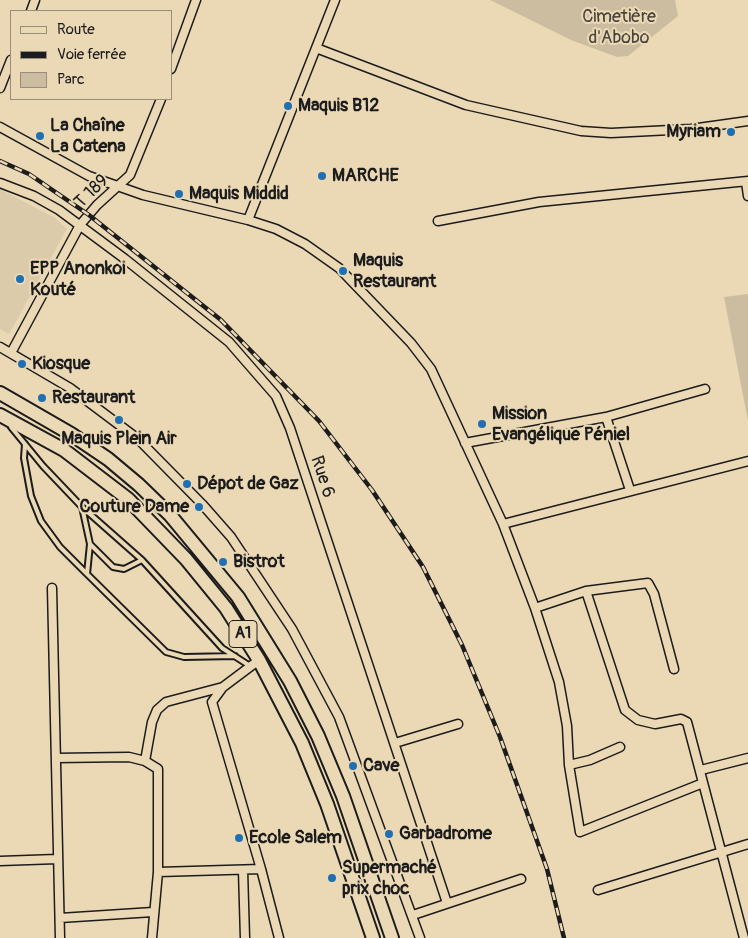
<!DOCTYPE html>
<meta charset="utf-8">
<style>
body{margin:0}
#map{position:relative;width:748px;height:938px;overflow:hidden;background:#ebd9b6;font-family:Pangolin,sans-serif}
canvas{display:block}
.legend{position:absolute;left:10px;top:10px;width:162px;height:90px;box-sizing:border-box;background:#ebd9b6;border:1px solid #988d78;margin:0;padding:6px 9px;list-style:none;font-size:15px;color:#1c1c1c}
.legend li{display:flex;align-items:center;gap:10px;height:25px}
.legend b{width:25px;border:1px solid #988d78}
</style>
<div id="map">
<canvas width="748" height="938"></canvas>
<ul class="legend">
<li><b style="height:6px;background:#ebd9b6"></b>Route</li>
<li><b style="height:6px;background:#1c1c1c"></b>Voie ferrée</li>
<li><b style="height:14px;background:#cdbda0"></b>Parc</li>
</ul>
</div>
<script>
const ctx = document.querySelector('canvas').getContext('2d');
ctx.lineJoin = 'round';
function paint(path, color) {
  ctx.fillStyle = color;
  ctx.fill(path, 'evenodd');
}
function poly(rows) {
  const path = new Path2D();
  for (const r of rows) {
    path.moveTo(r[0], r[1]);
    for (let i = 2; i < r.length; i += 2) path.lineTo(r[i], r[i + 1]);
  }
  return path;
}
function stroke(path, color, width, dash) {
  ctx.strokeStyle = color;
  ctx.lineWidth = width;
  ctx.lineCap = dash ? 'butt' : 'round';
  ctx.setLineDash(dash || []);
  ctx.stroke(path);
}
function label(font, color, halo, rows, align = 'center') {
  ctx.font = font + ' Pangolin,sans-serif';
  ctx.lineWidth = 4;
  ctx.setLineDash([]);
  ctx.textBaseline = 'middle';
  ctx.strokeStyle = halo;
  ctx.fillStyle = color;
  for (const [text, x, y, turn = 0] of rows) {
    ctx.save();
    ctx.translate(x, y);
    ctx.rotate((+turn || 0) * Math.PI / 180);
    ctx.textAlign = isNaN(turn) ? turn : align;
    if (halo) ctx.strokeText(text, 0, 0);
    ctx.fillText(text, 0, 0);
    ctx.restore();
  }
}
paint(poly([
 [0,189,55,218,67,229,9,334,0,329]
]), '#dccbab');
paint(poly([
 [490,0,675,0,678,16,628,56,617,57,571,40],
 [748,294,748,421,724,297]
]), '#cdbda0');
const lane = poly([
 [11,427,43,466,82,507,90,544,113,567,124,569,142,560,222,648,250,666],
 [25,444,24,458,31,496,41,521,60,547,87,574],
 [82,507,142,560],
 [90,544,87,574,166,652,184,657,235,656]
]);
const street = poly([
 [31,11,35,0],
 [316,48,466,105,581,131,611,133,691,129,748,121],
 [171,69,196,0],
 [0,88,11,60],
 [0,127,89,176,143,195,248,220,276,229,305,244,339,268,411,343,431,369,503,524,535,608,559,682,567,726,569,765,580,832,703,783],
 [746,182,748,196],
 [0,183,34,196,59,210,125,259,229,342,276,396,290,428,447,903],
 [248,220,335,0],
 [438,221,539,202,748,181],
 [0,347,70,388,138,439,202,504,231,537,292,629,339,717,420,938],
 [11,353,80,225,97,205,130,175,161,99],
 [606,417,630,490],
 [465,443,606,417,705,389],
 [503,524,748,461],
 [52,588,60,938],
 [586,591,625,710,638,720,655,724,681,719,687,722,744,938],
 [535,608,586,591,648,583,654,594,674,669],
 [259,660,223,687,212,702,261,869,279,938],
 [395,743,458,724],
 [56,758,129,757,145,761,158,769,158,872,152,938],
 [145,761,152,722,157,710,166,702,223,687],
 [569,765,590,760,620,747],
 [701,770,748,758],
 [0,861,57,859],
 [243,870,245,938],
 [158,872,261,869],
 [598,890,748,844],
 [413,915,521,879],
 [60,918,153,912]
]);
const primary = poly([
 [0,393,71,434,108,459,139,485,170,515,238,597,290,681,318,736,343,796,392,938],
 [0,415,64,450,128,499,186,559,226,608,259,660,302,743,327,804,373,938]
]);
stroke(lane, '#1c1c1c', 8);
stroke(street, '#1c1c1c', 11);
stroke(primary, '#1c1c1c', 16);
stroke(lane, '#ebd9b6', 4);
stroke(street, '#ebd9b6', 8);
stroke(primary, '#ebd9b6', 12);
const rail = poly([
 [0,161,29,174,89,215,221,320,319,421,372,490,423,567,462,645,500,737,547,869,564,938]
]);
stroke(rail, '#1c1c1c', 4.5);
stroke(rail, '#ebd9b6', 2.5, [8]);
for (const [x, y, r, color] of [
 [288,106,5,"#1f6fb2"],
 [731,132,5,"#1f6fb2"],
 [40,136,5,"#1f6fb2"],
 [322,176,5,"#1f6fb2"],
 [179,194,5,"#1f6fb2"],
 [343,271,5,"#1f6fb2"],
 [20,279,5,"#1f6fb2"],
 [22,364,5,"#1f6fb2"],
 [42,398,5,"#1f6fb2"],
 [119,420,5,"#1f6fb2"],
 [482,424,5,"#1f6fb2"],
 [187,484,5,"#1f6fb2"],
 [199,507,5,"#1f6fb2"],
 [223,562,5,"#1f6fb2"],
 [353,766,5,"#1f6fb2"],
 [389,834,5,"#1f6fb2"],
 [239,838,5,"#1f6fb2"],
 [332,878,5,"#1f6fb2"]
]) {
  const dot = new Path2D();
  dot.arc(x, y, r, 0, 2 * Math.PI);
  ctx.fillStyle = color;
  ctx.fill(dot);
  stroke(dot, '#ebd9b6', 2);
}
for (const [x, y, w] of [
 [243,634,28]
]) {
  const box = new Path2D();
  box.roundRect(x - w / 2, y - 13.5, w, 27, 4);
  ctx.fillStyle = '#ebd9b6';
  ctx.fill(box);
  stroke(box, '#1c1c1c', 1);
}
label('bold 16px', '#1c1c1c', null, [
 ["A1",243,634]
]);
label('18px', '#48443d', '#ebd9b6', [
 ["Cimetière",619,17],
 ["d'Abobo",619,38]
]);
label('bold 18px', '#1c1c1c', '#ebd9b6', [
 ["Maquis B12",298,106],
 ["La Chaîne",50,126],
 ["La Catena",50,147],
 ["Myriam",721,132,"right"],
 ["MARCHE",332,176],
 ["Maquis Middid",189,194],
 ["Maquis",353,261],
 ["Restaurant",353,282],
 ["EPP Anonkoi",30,269],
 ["Kouté",30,290],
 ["Kiosque",32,364],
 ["Restaurant",52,398],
 ["Mission",492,414],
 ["Evangélique Péniel",492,435],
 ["Maquis Plein Air",119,439,"center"],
 ["Dépot de Gaz",197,484],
 ["Couture Dame",189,507,"right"],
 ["Bistrot",233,562],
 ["Cave",363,766],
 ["Garbadrome",399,834],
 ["Ecole Salem",249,838],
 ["Supermaché",342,868],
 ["prix choc",342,889]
], 'left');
label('18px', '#1c1c1c', '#ebd9b6', [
 ["T 189",92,192,-44],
 ["Rue 6",322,477,72]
]);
</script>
